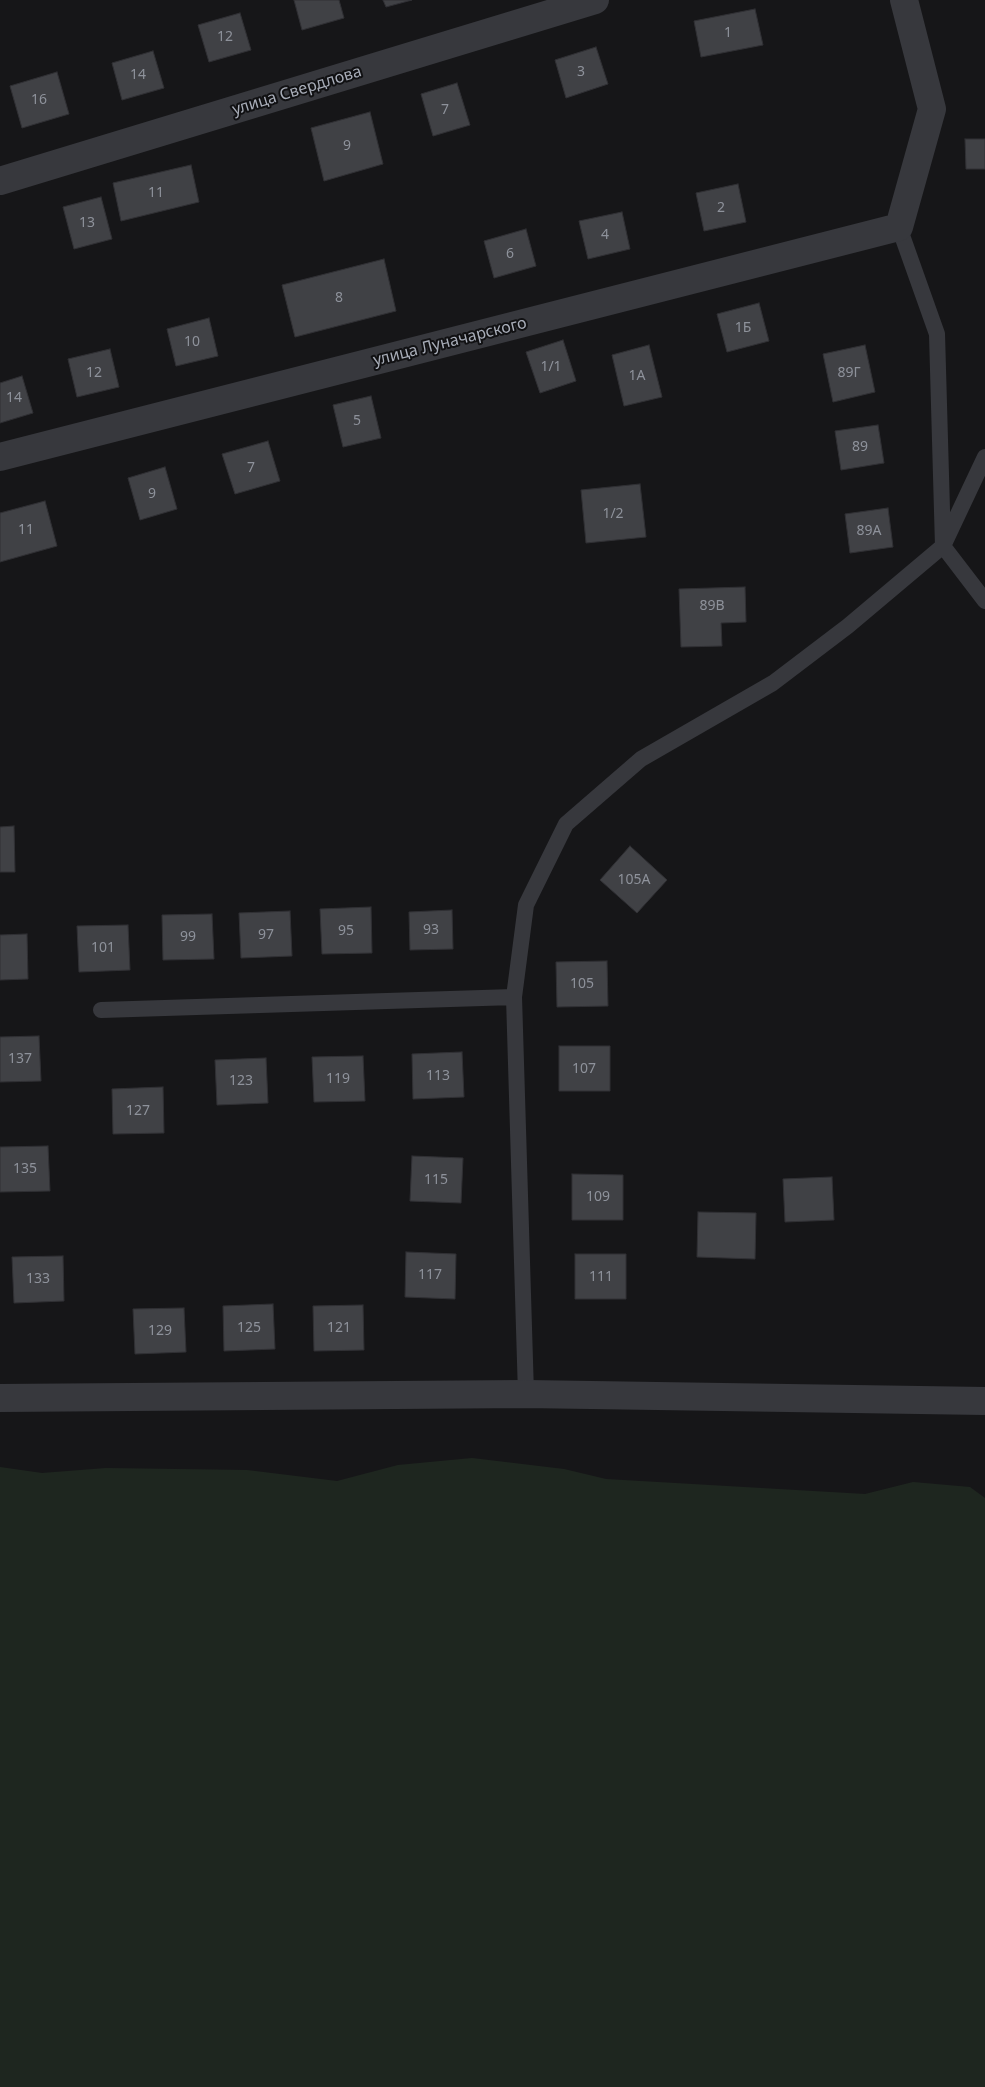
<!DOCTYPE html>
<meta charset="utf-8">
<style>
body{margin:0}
canvas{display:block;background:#161618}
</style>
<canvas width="985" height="2087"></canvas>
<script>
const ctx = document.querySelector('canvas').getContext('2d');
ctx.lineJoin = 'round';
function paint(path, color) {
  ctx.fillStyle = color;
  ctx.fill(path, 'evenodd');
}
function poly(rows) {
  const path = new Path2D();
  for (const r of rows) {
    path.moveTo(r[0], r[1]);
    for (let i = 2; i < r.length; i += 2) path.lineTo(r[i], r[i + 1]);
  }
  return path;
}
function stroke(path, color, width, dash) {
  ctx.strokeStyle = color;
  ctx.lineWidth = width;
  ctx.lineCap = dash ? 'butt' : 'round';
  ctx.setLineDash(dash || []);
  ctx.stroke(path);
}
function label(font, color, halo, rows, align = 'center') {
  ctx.font = font + ' "Noto Sans",sans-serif';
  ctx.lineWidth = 4;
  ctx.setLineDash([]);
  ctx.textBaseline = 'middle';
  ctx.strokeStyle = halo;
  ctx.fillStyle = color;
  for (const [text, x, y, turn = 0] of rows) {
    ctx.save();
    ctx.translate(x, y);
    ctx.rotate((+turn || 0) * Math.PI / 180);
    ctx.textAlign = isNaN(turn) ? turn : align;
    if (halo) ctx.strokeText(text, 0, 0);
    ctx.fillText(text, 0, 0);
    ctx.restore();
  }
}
paint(poly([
 [472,1458,564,1469,606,1479,865,1494,913,1482,970,1487,985,1498,985,2087,0,2087,0,1467,42,1473,106,1468,247,1470,337,1481,398,1465]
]), '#1e261f');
const building = poly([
 [294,0,339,0,344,18,302,30,294,0],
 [383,0,412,0,386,7,383,0],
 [755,9,763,45,701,57,694,21,755,9],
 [240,13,251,50,209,62,198,25,240,13],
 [596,47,608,84,566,98,555,60,596,47],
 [153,51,164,88,122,100,112,63,153,51],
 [57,72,69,114,22,128,10,86,57,72],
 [457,83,470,125,433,136,421,94,457,83],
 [370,112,383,164,324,181,311,128,370,112],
 [965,139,985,139,985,169,966,169,965,139],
 [191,165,199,202,121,221,113,183,191,165],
 [738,184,746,222,704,231,696,193,738,184],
 [101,197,112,239,74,249,63,207,101,197],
 [622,212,630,249,588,259,579,221,622,212],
 [526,229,536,266,494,278,484,241,526,229],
 [384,259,396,311,295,337,282,285,384,259],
 [759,303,769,341,727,352,717,314,759,303],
 [209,318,218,356,176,366,167,329,209,318],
 [563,340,576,381,540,393,526,352,563,340],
 [649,345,662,397,624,406,612,355,649,345],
 [865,345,875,392,833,402,823,354,865,345],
 [110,349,119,387,77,397,68,359,110,349],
 [22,376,33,413,0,423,0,383,22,376],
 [371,396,381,438,343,447,333,405,371,396],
 [878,425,884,463,841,470,835,431,878,425],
 [268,441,280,481,235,494,222,454,268,441],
 [165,467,177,509,140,520,128,478,165,467],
 [640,484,646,537,586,543,581,490,640,484],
 [45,501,57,546,0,562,0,513,45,501],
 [888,508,893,547,850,553,845,514,888,508],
 [745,587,746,622,721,623,722,646,681,647,679,589,745,587],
 [14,826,15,872,0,872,0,827,14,826],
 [630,846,667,880,637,913,600,880,630,846],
 [371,907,372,953,322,954,320,909,371,907],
 [452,910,453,949,410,950,409,912,452,910],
 [290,911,292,956,241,958,239,913,290,911],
 [212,914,214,959,163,960,162,915,212,914],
 [128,925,130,970,79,972,77,926,128,925],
 [27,934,28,979,0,980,0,935,27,934],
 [607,961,608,1006,557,1007,556,962,607,961],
 [39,1036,41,1081,0,1082,0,1037,39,1036],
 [559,1046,610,1046,610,1091,559,1091,559,1046],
 [462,1052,464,1097,413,1099,412,1054,462,1052],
 [363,1056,365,1101,314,1102,312,1057,363,1056],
 [266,1058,268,1103,217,1105,215,1060,266,1058],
 [163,1087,164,1133,113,1134,112,1089,163,1087],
 [48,1146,50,1191,0,1192,0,1147,48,1146],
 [412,1156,463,1158,461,1203,410,1201,412,1156],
 [572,1174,623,1175,623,1220,572,1220,572,1174],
 [832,1177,834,1220,785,1222,783,1179,832,1177],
 [698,1212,756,1213,755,1259,697,1257,698,1212],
 [406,1252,456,1254,455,1299,405,1297,406,1252],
 [575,1254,626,1254,626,1299,575,1299,575,1254],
 [63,1256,64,1301,14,1303,12,1257,63,1256],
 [273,1304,275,1349,224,1351,223,1306,273,1304],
 [363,1305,364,1350,314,1351,313,1306,363,1305],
 [184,1308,186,1352,135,1354,133,1309,184,1308]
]);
paint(building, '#404145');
stroke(building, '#303034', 1);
stroke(poly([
 [899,227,937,334,943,546,985,457],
 [101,1010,514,997],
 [526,1394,514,997,526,905,566,824,641,759,773,683,848,626,943,546,985,601]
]), '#37383d', 16);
stroke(poly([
 [0,181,595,0],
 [0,457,899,227,932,109,904,0],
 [0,1398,526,1394,985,1401]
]), '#37383d', 28);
label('14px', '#8e929b', null, [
 ["1",728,33],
 ["12",225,37],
 ["3",581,72],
 ["14",138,75],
 ["16",39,100],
 ["7",445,110],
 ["9",347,146],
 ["11",156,193],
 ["2",721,208],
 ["13",87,223],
 ["4",605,235],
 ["6",510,254],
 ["8",339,298],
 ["1Б",743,328],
 ["10",192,342],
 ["1/1",551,367],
 ["12",94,373],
 ["89Г",849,373],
 ["1А",637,376],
 ["14",14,398],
 ["5",357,421],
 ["89",860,447],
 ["7",251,468],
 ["9",152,494],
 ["1/2",613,514],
 ["11",26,530],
 ["89А",869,531],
 ["89В",712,606],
 ["105А",634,880],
 ["93",431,930],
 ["95",346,931],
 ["97",266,935],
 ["99",188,937],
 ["101",103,948],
 ["105",582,984],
 ["137",20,1059],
 ["107",584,1069],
 ["113",438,1076],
 ["119",338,1079],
 ["123",241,1081],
 ["127",138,1111],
 ["135",25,1169],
 ["115",436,1180],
 ["109",598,1197],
 ["117",430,1275],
 ["111",601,1277],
 ["133",38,1279],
 ["125",249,1328],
 ["121",339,1328],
 ["129",160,1331]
]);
label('16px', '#a8adb8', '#111113', [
 ["улица Свердлова",297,91,-17],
 ["улица Луначарского",450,342,-14]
]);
</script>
